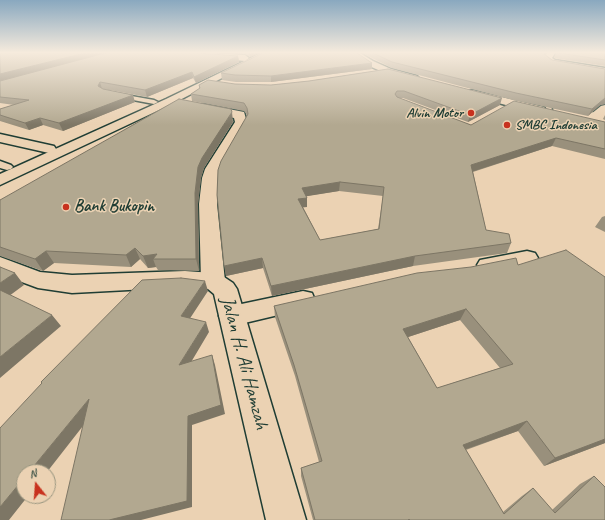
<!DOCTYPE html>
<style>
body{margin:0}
#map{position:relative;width:605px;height:520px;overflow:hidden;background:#ebd2b3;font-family:Caveat,sans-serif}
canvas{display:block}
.north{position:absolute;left:16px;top:464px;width:40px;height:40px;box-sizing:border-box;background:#ebd2b3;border:1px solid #999680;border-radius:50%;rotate:343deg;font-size:11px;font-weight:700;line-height:16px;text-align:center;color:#1f3d34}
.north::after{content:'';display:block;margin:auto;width:14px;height:18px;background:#c8321e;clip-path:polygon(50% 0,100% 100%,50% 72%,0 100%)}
</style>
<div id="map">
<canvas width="605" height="520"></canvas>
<div class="north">N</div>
</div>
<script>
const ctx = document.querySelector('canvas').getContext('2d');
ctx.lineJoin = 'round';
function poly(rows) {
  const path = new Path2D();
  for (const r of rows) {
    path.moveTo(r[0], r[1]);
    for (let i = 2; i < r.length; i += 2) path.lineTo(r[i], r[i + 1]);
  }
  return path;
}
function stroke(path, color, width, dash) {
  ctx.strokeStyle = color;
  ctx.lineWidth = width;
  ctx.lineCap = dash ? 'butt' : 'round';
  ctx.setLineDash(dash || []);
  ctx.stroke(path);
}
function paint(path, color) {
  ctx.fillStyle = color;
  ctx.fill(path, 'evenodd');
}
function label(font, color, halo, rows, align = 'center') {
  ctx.font = font + ' Caveat,sans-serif';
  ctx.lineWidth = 3;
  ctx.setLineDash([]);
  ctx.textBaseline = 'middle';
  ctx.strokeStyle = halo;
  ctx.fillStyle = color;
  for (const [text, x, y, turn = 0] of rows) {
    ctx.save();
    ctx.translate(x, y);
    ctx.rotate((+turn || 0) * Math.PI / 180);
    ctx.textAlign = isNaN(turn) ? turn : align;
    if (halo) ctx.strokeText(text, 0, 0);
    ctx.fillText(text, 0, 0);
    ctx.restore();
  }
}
const lane = poly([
 [109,92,154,100,158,102,154,104,112,96,109,96,109,92],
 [0,161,11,165,13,167,11,169,7,170,0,168,0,161]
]);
const street = poly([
 [180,53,208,53,245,55,249,58,245,61,184,55,180,53],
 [547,53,555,53,552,58,555,60,605,68,605,74,550,64,543,59,547,53],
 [203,104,244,112,247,122,221,169,218,178,217,204,225,281,221,287,213,289,205,287,201,281,199,204,202,178,205,169,235,122,234,118,199,111,197,108,199,105,203,104],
 [605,105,605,115,599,120,591,120,589,117,591,114,601,106,605,105],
 [527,251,535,253,538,258,535,263,488,273,480,270,477,265,480,260,527,251],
 [303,291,312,293,315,300,312,307,232,326,223,323,219,316,223,309,232,306,303,291]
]);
const secondary = poly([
 [0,134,54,146,56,149,54,152,49,153,0,142,0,134],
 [0,257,40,272,72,275,185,271,213,273,221,275,233,283,237,289,306,520,266,520,214,294,208,289,185,287,72,293,38,288,0,274,0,257]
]);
const primary = poly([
 [261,53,270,53,174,103,0,185,0,174,166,99,261,53]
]);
const highway = poly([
 [351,53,360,53,373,61,391,69,417,76,419,78,414,81,385,73,367,65,351,53],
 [472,90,544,107,546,110,544,113,540,114,468,95,467,93,468,91,472,90],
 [559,105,605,115,605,123,555,112,553,109,555,106,559,105]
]);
stroke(lane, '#1f3d34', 3);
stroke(street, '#1f3d34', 3);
stroke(secondary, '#1f3d34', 3);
stroke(primary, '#1f3d34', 3);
stroke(highway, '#1f3d34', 3);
paint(lane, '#ebd2b3');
paint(street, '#ebd2b3');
paint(secondary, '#ebd2b3');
paint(primary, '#ebd2b3');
paint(highway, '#ebd2b3');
paint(poly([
 [0,53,238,56,239,62,196,83,193,78,147,97,110,90,135,102,63,131,43,125,29,130,0,121,0,109,14,105,0,103],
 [213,53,259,53,250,57,245,54],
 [362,53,546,53,545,54,552,60,605,69,605,104,600,105,588,116,513,100,392,68],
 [556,53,605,53,605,66,554,58],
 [372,63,372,69,271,82,236,82,222,80,221,73],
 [388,69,500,105,468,122,403,98,397,98,471,125,605,122,605,159,552,146,473,172,486,230,511,243,507,253,413,266,272,296,263,268,226,276,247,115,244,111,192,101,191,94,199,89,199,85,235,84,271,85,309,81],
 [339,191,383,196,378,229,320,240,303,207,307,207,307,198,306,196],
 [605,115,605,120,603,119],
 [233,122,204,168,201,178,198,204,199,271,158,270,156,267,148,268,140,259,131,267,54,263,43,271,0,256,0,200],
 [605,216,605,232,595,227,602,217],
 [518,265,605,277,605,443,544,466,518,431,466,450,503,512,522,496,533,488,552,510,580,484,594,476,605,520,313,520,301,476,301,468,319,462,295,376,275,317,274,306],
 [460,320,500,368,437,388,408,337]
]), '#99907c');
paint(poly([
 [85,53,107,53,0,81,0,74],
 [249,53,259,53,250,57],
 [238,56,239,62,196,83,194,77],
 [372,63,372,69,271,82,271,76],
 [192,72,193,78,147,97,145,90],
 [100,82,102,89,98,86],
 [133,95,135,102,63,131,59,123],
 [502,98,500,105,468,122,470,115],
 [604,98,605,98,605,104,600,105,588,116,592,109],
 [232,112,233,122,204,168,201,178,198,204,199,271,196,259,195,193,198,167,202,158],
 [40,118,43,125,29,130,25,123],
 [556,138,552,146,468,173,471,165],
 [340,182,339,191,302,197,302,188],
 [307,198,307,207,298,208,298,199],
 [135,248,140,259,131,267,126,255],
 [46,251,54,263,43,271,35,259],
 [157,254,153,259,156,267,148,268,143,256],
 [415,256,413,266,272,296,271,286],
 [262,258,263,268,226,276,224,266],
 [15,273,24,285,5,299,0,294,0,283],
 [205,281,208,291,185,326,181,316],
 [466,309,460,320,399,340,403,329],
 [52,315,61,326,0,378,0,357],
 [206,322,209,332,184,374,179,365],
 [212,355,215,365,225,414,192,425,192,507,141,520,109,520,188,416],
 [89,399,97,408,47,472,29,472],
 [527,421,518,431,455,453,463,445],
 [605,439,605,443,544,466,555,458],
 [24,478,24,496,28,496,9,520,0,520,0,507]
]), '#7d7665');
const building = poly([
 [0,53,85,53,0,74,0,53],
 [105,53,198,53,238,56,194,77,192,72,145,90,100,82,98,86,103,89,133,95,59,123,40,118,25,123,0,115,0,109,29,100,0,97,0,81,105,53],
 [263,53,357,53,372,63,271,76,235,75,221,73,263,53],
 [373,53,545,53,544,54,552,60,605,69,605,98,592,109,516,93,392,62,373,53],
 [559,53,605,53,605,60,559,53],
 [388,69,502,98,470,115,404,91,397,91,395,94,397,97,471,125,514,101,605,122,605,149,556,138,471,165,486,230,509,234,511,243,415,256,271,286,262,258,224,266,217,195,218,170,221,161,248,114,247,108,244,103,191,94,200,88,199,85,208,80,235,84,271,85,309,81,388,69],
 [340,182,384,187,379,229,320,240,298,199,307,198,302,188,340,182],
 [179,99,231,109,232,112,202,158,198,167,195,193,196,259,153,259,157,254,143,256,135,248,126,255,46,251,35,259,0,247,0,200,179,99],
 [566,250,605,277,605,439,555,458,527,421,463,445,504,514,533,488,555,513,594,476,605,487,605,520,410,520,409,519,408,520,315,520,301,468,322,461,294,365,274,306,417,273,471,267,516,258,518,265,566,250],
 [466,309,513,364,437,388,403,329,466,309],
 [0,267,15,273,0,283,0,267],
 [181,278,205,281,181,316,206,322,179,365,212,355,221,405,188,416,187,501,109,520,61,520,89,399,29,472,24,472,24,478,0,507,0,428,42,383,41,382,142,280,181,278],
 [0,290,52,315,0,357,0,290]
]);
paint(building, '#b2a890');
stroke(building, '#7d7665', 1);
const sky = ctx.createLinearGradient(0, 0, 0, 125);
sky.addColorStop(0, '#89a8bf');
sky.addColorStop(0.42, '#f6ebdd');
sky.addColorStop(1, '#f6ebdd00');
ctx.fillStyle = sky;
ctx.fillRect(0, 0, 605, 125);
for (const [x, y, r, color] of [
 [471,113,4,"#c8321e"],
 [507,125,4,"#c8321e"],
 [66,207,4,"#c8321e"]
]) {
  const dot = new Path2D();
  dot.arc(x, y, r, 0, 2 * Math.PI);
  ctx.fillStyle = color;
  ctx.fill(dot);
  stroke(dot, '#ebd2b3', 1.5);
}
label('bold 14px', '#1f3d34', '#ebd2b3', [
 ["Alvin Motor",463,113],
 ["SMBC Indonesia",515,125,"left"]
], 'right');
label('bold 17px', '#1f3d34', '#ebd2b3', [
 ["Bank Bukopin",74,207]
], 'left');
label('20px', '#1f3d34', '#ebd2b3', [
 ["Jalan H. Ali Hamzah",244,363,75]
]);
</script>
